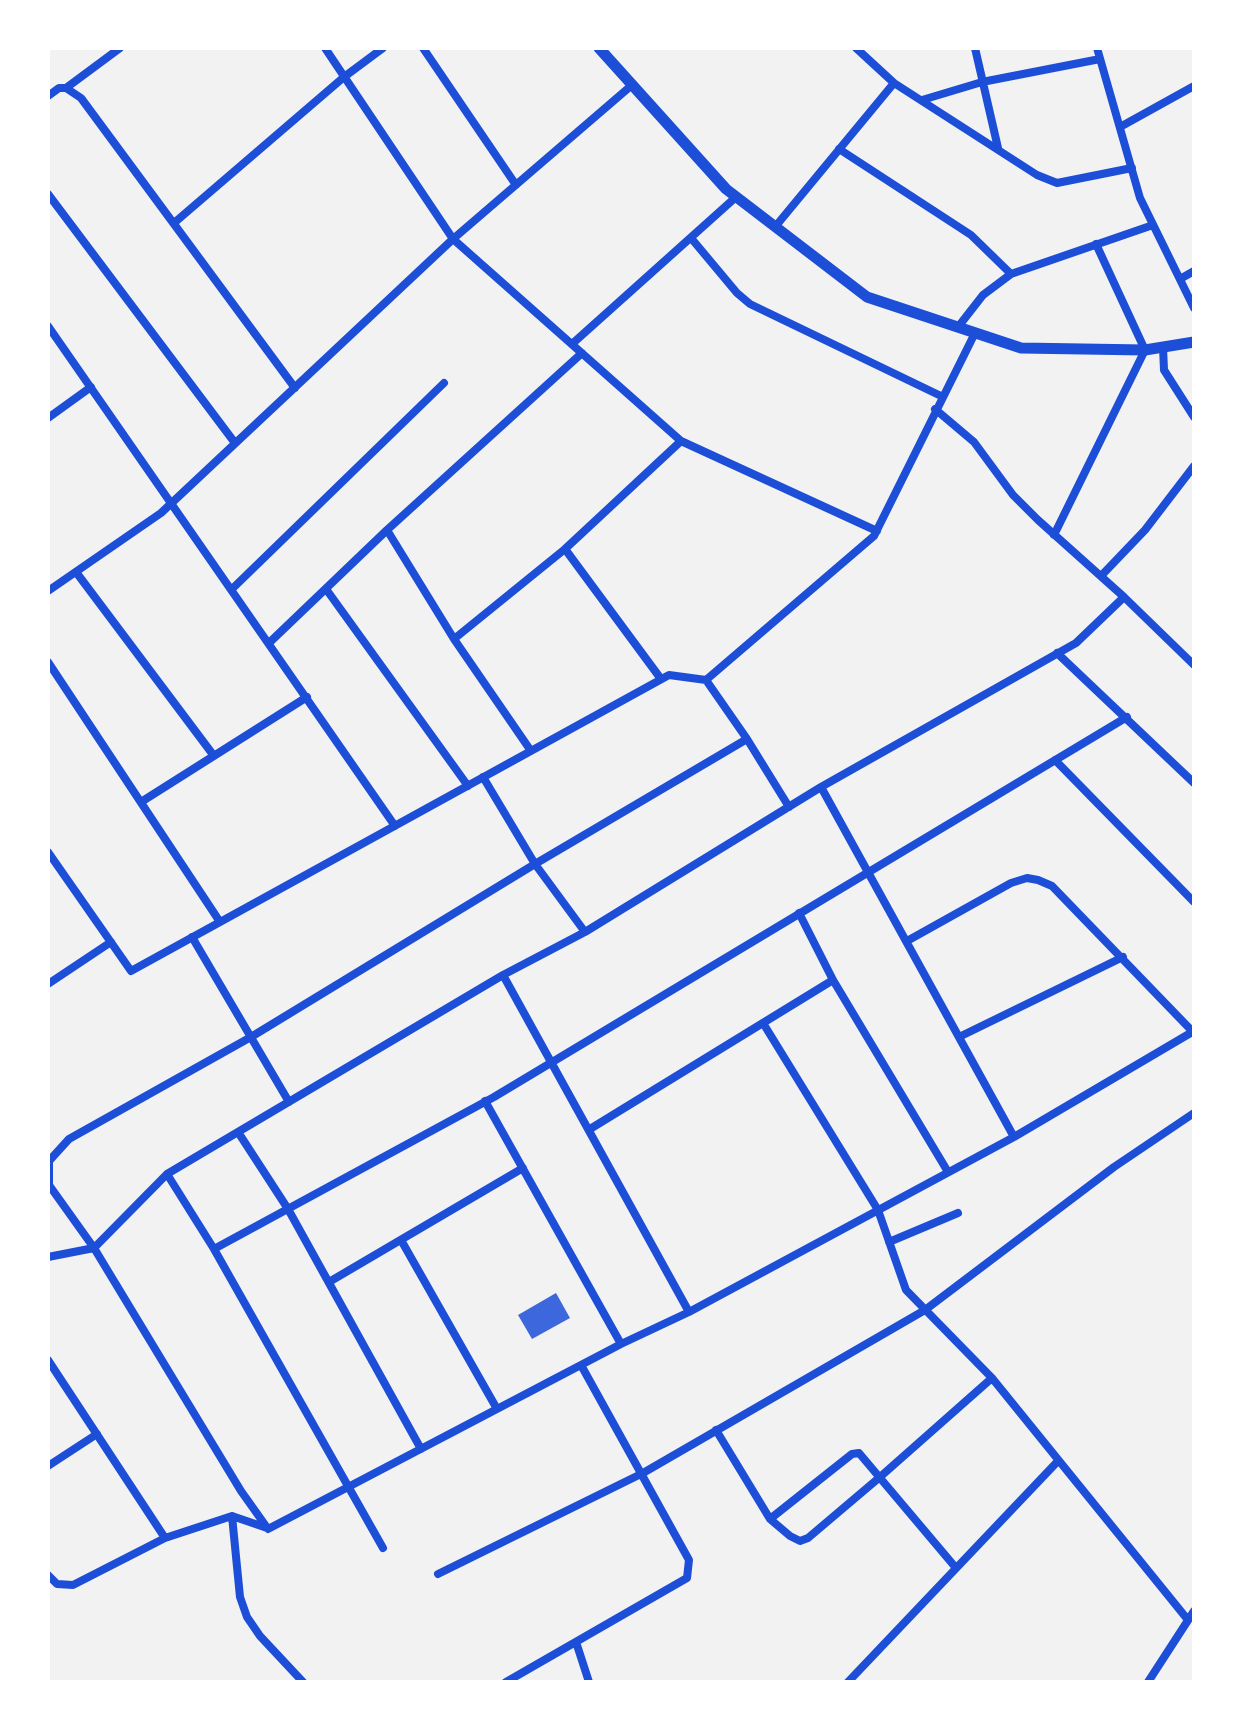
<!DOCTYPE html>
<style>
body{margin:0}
#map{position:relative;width:1242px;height:1730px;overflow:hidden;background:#f2f2f2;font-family:"DejaVu Sans",sans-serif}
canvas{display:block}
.frame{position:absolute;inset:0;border:50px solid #fff;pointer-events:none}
</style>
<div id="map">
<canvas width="1242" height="1730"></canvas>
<div class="frame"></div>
</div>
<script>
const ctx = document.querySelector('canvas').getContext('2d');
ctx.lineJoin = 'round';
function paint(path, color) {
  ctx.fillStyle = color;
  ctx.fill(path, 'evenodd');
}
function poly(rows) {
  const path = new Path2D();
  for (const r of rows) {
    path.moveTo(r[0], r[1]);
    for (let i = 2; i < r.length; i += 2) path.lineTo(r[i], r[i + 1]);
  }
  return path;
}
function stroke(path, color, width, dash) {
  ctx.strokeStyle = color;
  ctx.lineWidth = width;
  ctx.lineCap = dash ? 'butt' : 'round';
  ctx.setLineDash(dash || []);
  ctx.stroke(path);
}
paint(poly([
 [556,1293,570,1318,532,1339,518,1315]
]), '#3d67dc');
stroke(poly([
 [325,48,453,239,681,441,877,531],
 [423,48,516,185],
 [856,48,894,83,1037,175,1057,183,1132,168],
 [975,48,998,148],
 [1097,48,1140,198,1194,308],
 [66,88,120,48],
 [48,96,59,88,66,88,81,98,295,388],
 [922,100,982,82,1100,59],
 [1120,127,1194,86],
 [839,149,971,235,1011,274],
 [48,194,235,443],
 [174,223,344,77,383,48],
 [775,227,894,83],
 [691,238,737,293,750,304,941,396],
 [1180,279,1194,271],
 [48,326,395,826],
 [958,327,983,295,1011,274,1153,225],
 [572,344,736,197],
 [1163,347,1164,370,1194,417],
 [48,418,91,387],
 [387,530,454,639,531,751],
 [1054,535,1145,350,1096,244],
 [76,572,214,756],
 [1101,576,1145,530,1194,466],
 [232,589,444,383],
 [326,589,468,786],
 [48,591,161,513,453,239,632,85],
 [1124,597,1194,665],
 [454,639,565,549],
 [269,643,387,530,582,353],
 [1057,653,1194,783],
 [48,662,220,922],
 [661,679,565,549,681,441],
 [706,680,747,739,535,864,251,1037,69,1139,49,1161,49,1185,94,1248,241,1491,268,1529,621,1344,689,1312,1014,1137,1194,1031],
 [747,739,789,807],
 [1055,760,1194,902],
 [483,777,535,864,585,932],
 [821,787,1014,1137],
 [141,802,307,697],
 [48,852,131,971,669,675,706,680,874,536,975,333],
 [799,913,833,980,948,1172],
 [192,937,289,1102],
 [907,941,1011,883,1027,878,1038,880,1052,886,1193,1032],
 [503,975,689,1312],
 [48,984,111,942],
 [763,1023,878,1210,906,1290,992,1378,1188,1620],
 [959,1037,1123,957],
 [485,1101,621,1344],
 [590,1129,833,980],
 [238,1132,288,1209,421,1449],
 [167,1174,214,1249,494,1097,1127,717],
 [401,1240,497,1409],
 [889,1242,958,1213],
 [214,1249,383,1548],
 [48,1257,94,1248,167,1174,503,975,585,932,821,787,1076,643,1124,597,1038,520,1013,495,974,442,935,409],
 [329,1282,523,1168],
 [48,1360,165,1538,232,1516,267,1528],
 [716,1430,770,1519,790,1536,800,1541,808,1538,880,1477,992,1378],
 [48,1466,97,1434],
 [232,1516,240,1597,247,1617,260,1636,303,1682],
 [770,1519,852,1454,859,1453,956,1568],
 [438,1574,643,1473,925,1310,1114,1167,1194,1113],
 [48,1575,57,1584,73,1585,165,1538],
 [576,1642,589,1682],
 [506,1682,687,1578,689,1560,581,1365],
 [848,1682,1058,1461],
 [1148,1682,1194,1611]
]), '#1d4ed8', 8);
stroke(poly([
 [599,48,726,189,867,297,1021,348,1145,350,1194,342]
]), '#1d4ed8', 11);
</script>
